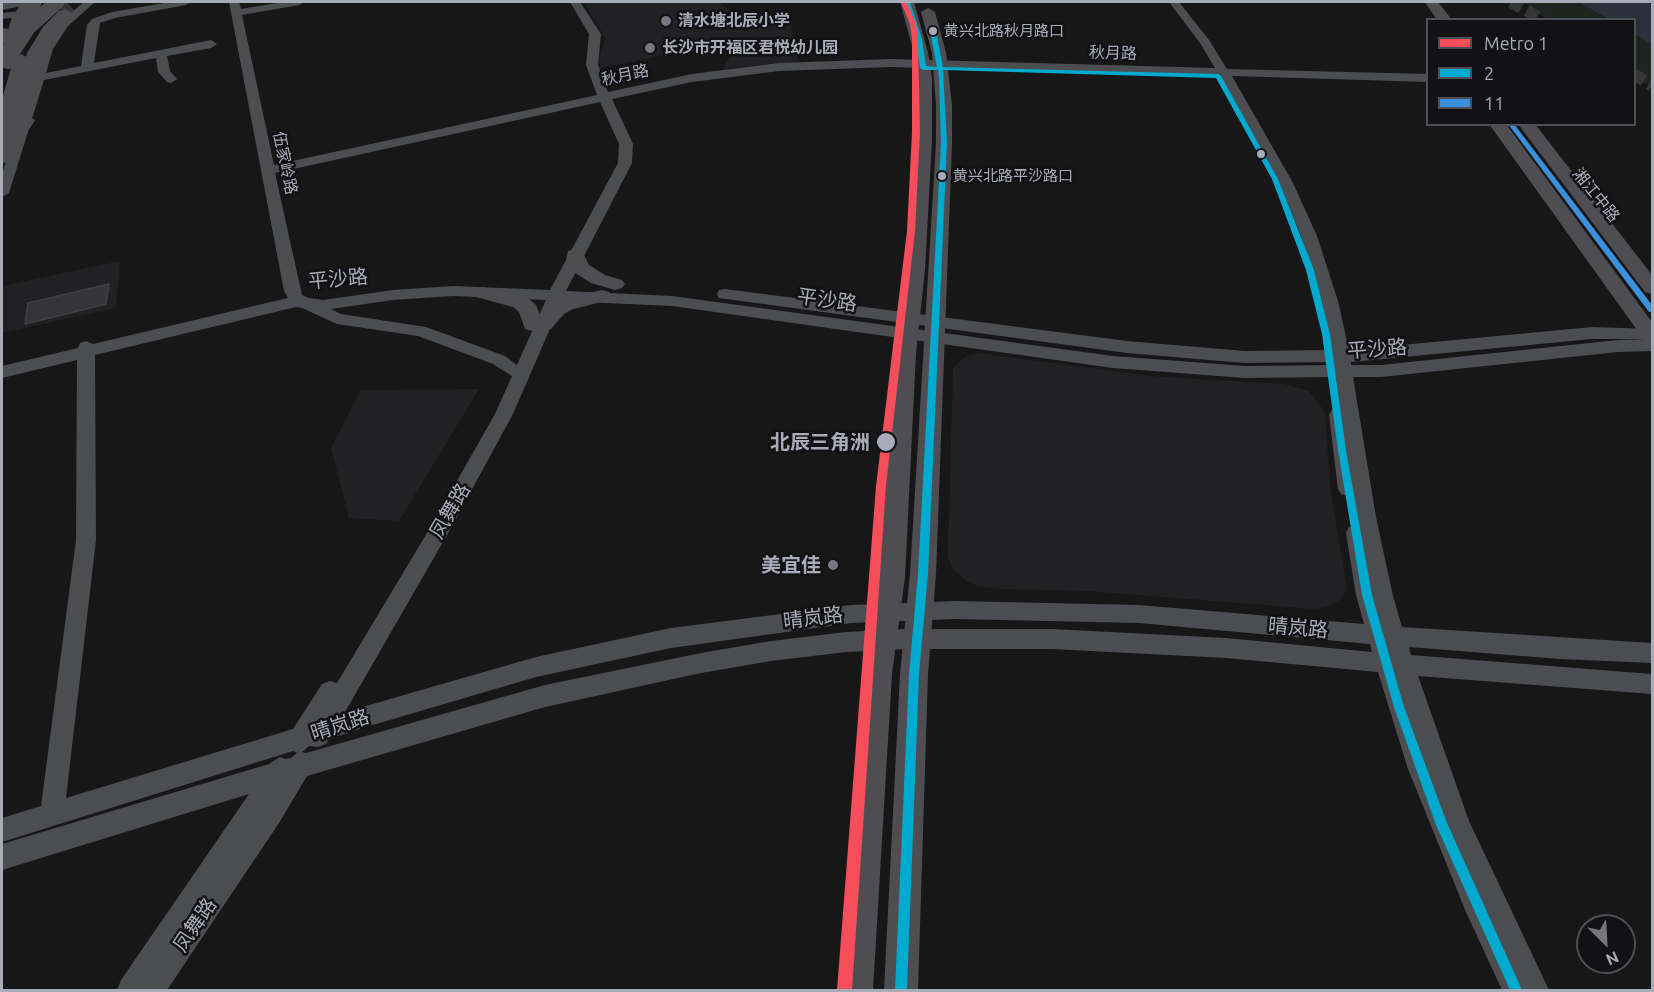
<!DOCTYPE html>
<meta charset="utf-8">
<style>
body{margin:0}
#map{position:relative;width:1654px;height:992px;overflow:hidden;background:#171718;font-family:Ubuntu,sans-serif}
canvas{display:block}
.frame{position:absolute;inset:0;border:3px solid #a8acb9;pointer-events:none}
.legend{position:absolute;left:1426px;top:18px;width:210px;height:108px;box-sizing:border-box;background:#121114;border:2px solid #4e4f56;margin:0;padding:8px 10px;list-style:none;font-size:18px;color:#a8acb9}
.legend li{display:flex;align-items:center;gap:12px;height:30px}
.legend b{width:30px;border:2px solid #4e4f56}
.north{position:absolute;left:1576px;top:914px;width:60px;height:60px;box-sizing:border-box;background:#121114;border:2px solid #4e4f56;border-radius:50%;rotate:156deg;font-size:16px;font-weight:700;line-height:24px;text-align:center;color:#a8acb9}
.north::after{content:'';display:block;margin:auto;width:21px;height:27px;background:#757881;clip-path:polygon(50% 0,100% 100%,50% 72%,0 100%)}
</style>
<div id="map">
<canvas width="1654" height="992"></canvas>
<div class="frame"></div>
<ul class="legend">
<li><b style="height:8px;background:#f54d59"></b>Metro 1</li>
<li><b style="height:8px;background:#00a9ce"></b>2</li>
<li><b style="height:8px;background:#3a90db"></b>11</li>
</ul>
<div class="north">N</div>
</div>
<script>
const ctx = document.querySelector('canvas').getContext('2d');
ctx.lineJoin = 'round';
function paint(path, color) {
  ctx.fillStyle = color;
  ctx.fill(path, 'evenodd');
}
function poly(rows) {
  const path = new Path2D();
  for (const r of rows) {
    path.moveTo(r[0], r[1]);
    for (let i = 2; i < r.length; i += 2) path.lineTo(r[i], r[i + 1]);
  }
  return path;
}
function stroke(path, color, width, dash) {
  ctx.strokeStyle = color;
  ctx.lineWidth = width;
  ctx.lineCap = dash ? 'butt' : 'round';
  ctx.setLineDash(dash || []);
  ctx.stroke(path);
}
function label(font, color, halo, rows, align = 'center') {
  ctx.font = font + ' Ubuntu,"Noto Sans SC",sans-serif';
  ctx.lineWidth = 5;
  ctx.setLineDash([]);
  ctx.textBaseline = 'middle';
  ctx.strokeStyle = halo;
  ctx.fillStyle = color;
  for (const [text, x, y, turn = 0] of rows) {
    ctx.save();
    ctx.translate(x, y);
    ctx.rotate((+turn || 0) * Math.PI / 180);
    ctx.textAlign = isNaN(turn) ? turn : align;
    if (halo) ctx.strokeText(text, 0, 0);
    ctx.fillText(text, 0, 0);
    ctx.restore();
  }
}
paint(poly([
 [584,2,721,2,738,23,791,23,798,61,723,69,739,40,600,68,599,60,605,38],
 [120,261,116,308,2,333,2,286],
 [980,353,1150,376,1284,384,1309,391,1325,412,1330,486,1347,590,1340,600,1327,607,1313,609,1088,591,1000,589,977,586,965,580,953,569,948,556,953,368,966,356],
 [479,389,399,521,349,518,331,448,361,390]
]), '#212124');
paint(poly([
 [1522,2,1578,2,1609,19,1547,19],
 [1635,34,1652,45,1652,88,1635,78]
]), '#1d251f');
paint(poly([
 [1578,2,1652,2,1652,45,1635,34,1634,20,1609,19]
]), '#2a313a');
const building = poly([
 [109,284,106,304,25,324,28,303,109,284]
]);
paint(building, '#353537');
stroke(building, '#404144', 1.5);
stroke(poly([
 [1511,2,1543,20],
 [1634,74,1652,86]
]), '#343538', 12, [12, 6]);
stroke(poly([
 [65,14,72,8]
]), '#343538', 18, [18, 9]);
paint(poly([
 [84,2,95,2,68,26,53,49,46,73,81,66,87,25,92,19,112,12,170,2,191,2,186,5,115,18,100,23,94,63,211,40,217,44,211,48,167,56,170,71,177,79,171,83,167,82,158,72,156,58,44,80,9,193,2,197,2,174,41,49,60,22,84,2],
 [229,2,239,2,241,9,283,2,304,2,299,5,242,15,274,165,597,95,586,65,589,34,570,2,580,2,601,34,598,65,608,92,692,74,779,63,891,59,1215,68,1200,43,1169,2,1179,2,1209,40,1227,69,1428,74,1428,82,1232,76,1293,183,1317,236,1338,301,1349,350,1592,327,1652,329,1652,351,1618,352,1381,377,1353,377,1376,517,1393,596,1402,627,1652,643,1652,663,1560,659,1409,647,1411,655,1652,674,1652,694,1418,676,1469,821,1549,990,1502,990,1466,912,1408,769,1378,672,1226,658,1052,649,905,649,846,652,771,661,701,673,545,707,307,776,279,823,167,990,117,990,121,980,249,794,2,870,2,844,269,764,280,757,285,759,291,758,297,753,293,751,2,842,2,818,41,806,76,540,77,360,2,378,2,366,78,348,80,343,86,341,93,344,288,298,284,291,229,2],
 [891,67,1219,76,1279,183,1301,236,1322,301,1332,350,1245,351,1127,341,725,289,719,290,717,294,719,298,1127,353,1245,363,1334,362,1334,365,1245,366,1113,356,672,296,566,291,632,163,633,144,612,99,692,82,779,71,891,67],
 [600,102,619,144,618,163,550,290,453,286,393,290,323,300,309,298,302,295,275,173,600,102],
 [453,296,546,300,517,365,505,356,426,327,341,314,331,309,393,300,453,296],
 [562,301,672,306,1113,368,1245,378,1336,377,1340,409,1332,410,1329,415,1338,489,1341,494,1348,496,1353,495,1358,525,1349,527,1346,533,1356,595,1364,624,1139,605,956,601,851,605,671,628,536,657,345,712,447,535,513,414,562,301],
 [296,307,302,308,337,324,418,336,493,364,512,376,495,414,433,523,337,683,330,681,322,684,293,729,66,798,96,540,95,355,296,307],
 [1592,339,1647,339,1618,340,1381,365,1351,365,1351,362,1592,339],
 [956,619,1139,623,1370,644,1372,652,1226,638,1052,629,905,629,846,632,771,641,701,653,545,685,306,753,302,752,309,746,318,747,326,744,329,739,366,727,536,677,671,648,851,623,956,619],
 [40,9,44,10,44,14,2,19,2,13,40,9]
]), '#4b4d51');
paint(poly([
 [900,2,914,2,928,53,932,78,932,140,925,270,916,353,905,577,892,674,873,990,839,990,864,674,879,577,896,353,905,270,916,140,916,78,914,53,900,2],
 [1425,2,1438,2,1452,20,1437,20,1425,2],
 [928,8,935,12,946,53,952,105,952,143,936,574,928,674,918,990,884,990,900,674,910,574,936,143,936,105,932,53,921,12,928,8],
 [21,54,28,58,10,124,8,127,2,129,2,99,14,58,21,54],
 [27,115,35,120,8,162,2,163,2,146,21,117,27,115],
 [1489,124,1506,124,1652,322,1652,343,1645,341,1489,124],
 [1518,124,1535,124,1652,275,1652,294,1645,292,1518,124],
 [575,249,582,251,589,265,605,275,622,280,625,284,622,288,615,290,591,283,575,273,566,261,568,251,575,249],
 [483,287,527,297,536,305,540,315,550,304,560,299,602,290,609,292,612,296,609,300,573,309,564,314,551,329,532,331,525,329,519,312,513,307,476,297,473,293,476,289,483,287]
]), '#4e4e52');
paint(poly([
 [2,2,28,2,26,5,2,10,2,2],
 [65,9,73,14,56,33,45,53,25,120,12,150,9,154,2,156,2,130,27,53,43,27,59,11,65,9],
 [2,28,8,29,10,39,8,43,2,44,2,28]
]), '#4e4e52');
stroke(poly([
 [10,56,28,28,57,2]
]), '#4e4e52', 15);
stroke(poly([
 [8,60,20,22,33,2]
]), '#4e4e52', 18);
paint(poly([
 [904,2,910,2,922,39,926,66,937,67,930,31,933,29,936,31,943,67,1218,74,1221,76,1278,179,1314,270,1330,334,1346,450,1372,595,1404,707,1447,823,1522,990,1510,990,1436,825,1394,707,1362,595,1338,450,1322,334,1306,270,1272,179,1216,78,943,70,947,143,928,574,919,674,907,990,895,990,909,674,918,574,941,143,939,78,938,70,923,70,920,68,916,39,904,2]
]), '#00a9ce');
paint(poly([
 [1508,124,1514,124,1652,305,1652,312,1649,312,1508,124]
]), '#3a90db');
paint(poly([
 [901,2,907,2,916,24,918,38,920,132,915,231,886,486,852,990,837,990,876,486,907,231,912,132,912,38,910,24,901,2]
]), '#f54d59');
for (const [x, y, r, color] of [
 [666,21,6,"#757881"],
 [933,31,5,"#a8acb9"],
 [650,48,6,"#757881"],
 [1261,154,5,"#a8acb9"],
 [942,176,5,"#a8acb9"],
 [886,442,10,"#a8acb9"],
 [833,565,6,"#757881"]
]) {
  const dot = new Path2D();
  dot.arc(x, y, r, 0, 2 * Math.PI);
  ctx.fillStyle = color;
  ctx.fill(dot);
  stroke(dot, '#121114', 2);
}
label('15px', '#a8acb9', '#121114', [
 ["黄兴北路秋月路口",944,31],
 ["黄兴北路平沙路口",953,176]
], 'left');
label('bold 16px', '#a8acb9', '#121114', [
 ["清水塘北辰小学",678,21],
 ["长沙市开福区君悦幼儿园",662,48]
], 'left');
label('16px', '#a8acb9', '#121114', [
 ["秋月路",1113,53,2],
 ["秋月路",625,75,-12],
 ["伍家岭路",285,163,78],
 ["湘江中路",1596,195,51]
]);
label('20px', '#a8acb9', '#121114', [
 ["平沙路",338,279,-5],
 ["平沙路",827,300,8],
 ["平沙路",1377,349,-4],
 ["凤舞路",450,511,-60],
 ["晴岚路",813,618,-7],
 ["晴岚路",1298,628,5],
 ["晴岚路",340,725,-18],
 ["凤舞路",195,925,-56]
]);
label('bold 20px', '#a8acb9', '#121114', [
 ["北辰三角洲",870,442]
], 'right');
label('bold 20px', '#a8acb9', '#121114', [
 ["美宜佳",821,565]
], 'right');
</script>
